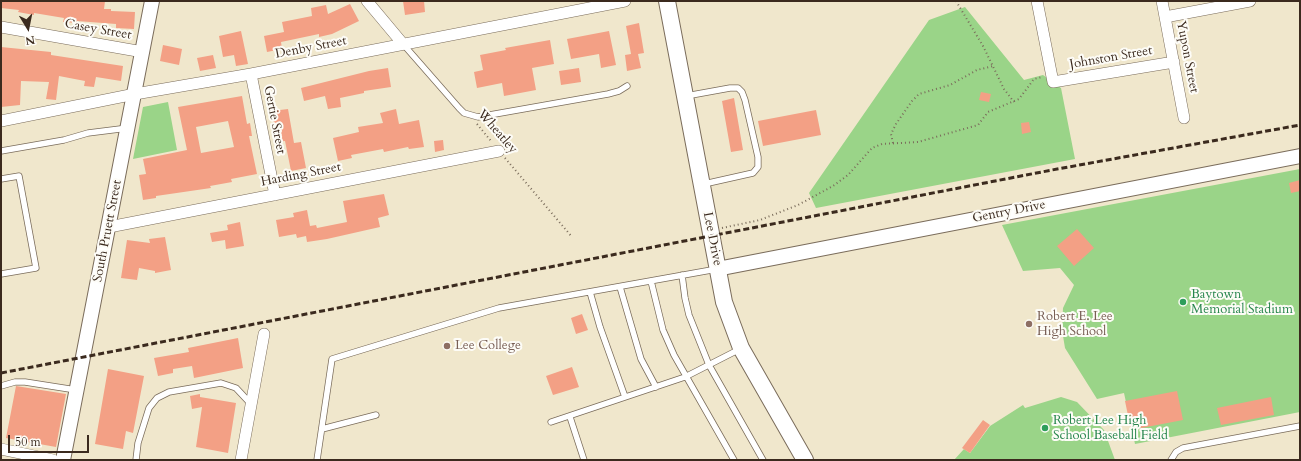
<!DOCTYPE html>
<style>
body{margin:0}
#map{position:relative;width:1301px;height:461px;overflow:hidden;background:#f0e7cc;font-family:Cardo,serif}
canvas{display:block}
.frame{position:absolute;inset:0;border:2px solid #3b2a1e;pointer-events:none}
.north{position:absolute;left:8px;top:8px;width:40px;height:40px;-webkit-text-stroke:3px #fdfcf7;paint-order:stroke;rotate:170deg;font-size:11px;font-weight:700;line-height:16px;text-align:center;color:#3b2a1e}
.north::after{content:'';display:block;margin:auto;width:14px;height:18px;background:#3b2a1e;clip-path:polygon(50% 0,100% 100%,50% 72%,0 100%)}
.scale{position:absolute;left:8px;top:435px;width:81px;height:18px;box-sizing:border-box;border:2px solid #3b2a1e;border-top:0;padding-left:5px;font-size:12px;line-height:14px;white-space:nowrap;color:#3b2a1e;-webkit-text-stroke:3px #fdfcf7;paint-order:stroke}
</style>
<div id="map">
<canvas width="1301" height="461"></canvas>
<div class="frame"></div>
<div class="north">N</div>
<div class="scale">50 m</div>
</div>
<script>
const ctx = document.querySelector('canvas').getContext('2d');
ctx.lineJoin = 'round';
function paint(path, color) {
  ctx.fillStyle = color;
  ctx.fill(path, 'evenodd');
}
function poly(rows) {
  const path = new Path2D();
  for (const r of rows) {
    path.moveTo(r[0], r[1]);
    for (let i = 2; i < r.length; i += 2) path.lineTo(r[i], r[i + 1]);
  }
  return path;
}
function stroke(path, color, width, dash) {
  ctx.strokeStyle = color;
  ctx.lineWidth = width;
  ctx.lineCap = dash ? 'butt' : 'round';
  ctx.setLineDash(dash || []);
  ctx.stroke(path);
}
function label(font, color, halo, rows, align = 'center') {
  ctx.font = font + ' Cardo,serif';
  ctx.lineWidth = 4;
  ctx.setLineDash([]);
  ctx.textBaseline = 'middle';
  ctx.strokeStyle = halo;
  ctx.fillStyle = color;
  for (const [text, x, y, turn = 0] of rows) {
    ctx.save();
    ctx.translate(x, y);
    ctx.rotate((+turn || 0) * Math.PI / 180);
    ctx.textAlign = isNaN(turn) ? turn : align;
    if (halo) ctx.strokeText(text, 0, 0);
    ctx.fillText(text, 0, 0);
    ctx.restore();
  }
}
paint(poly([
 [965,7,1024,80,1043,75,1061,88,1075,159,816,208,809,193,929,20],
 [168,102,177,150,133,159,143,107],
 [1300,169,1300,412,1135,444,1124,393,1097,399,1065,348,1062,330,1063,308,1074,285,1060,268,1023,271,1002,225],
 [1061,397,1077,402,1104,430,1115,460,954,460,964,449,970,453,990,426,1023,405,1025,408]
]), '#9ad488');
paint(poly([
 [1,1,105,1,104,9,111,9,111,11,135,12,134,29,116,28,116,24,77,21,77,23,63,22,64,18,34,13,34,15,18,12,19,10,1,8],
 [403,1,424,1,425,12,405,15],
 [350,4,359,21,332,34,319,37,319,34,281,42,282,49,267,52,264,36,284,32,282,22,312,16,311,8,326,5,328,14],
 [639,23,644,53,638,54,641,68,627,71,625,55,631,54,626,26],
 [241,31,248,64,236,66,234,55,223,57,219,36],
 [609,31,616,65,601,68,599,54,571,59,567,39],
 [550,40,554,64,532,68,536,90,504,96,502,83,477,88,474,72,483,70,480,55,506,50,505,48],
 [163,45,182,49,179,65,160,61],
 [1,47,51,52,51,55,123,66,121,81,96,77,94,87,84,86,85,81,59,76,56,100,46,99,49,82,21,81,20,105,1,107],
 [213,55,216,68,200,71,197,58],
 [388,68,391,87,364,91,364,93,340,98,341,107,328,109,325,96,304,101,301,88,369,71],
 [579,68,581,82,561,85,559,71],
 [981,92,991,94,989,102,979,100],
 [242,96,247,124,250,123,252,136,249,136,257,174,231,179,232,182,210,186,211,188,156,196,156,198,143,200,139,175,146,174,143,159,187,150,178,107],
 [228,121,234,147,201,153,196,127],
 [734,98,743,150,731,152,722,101],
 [288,109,294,143,301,142,306,168,291,171,285,141,277,142,272,111],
 [396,109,399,124,419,120,424,147,409,149,408,147,384,152,383,149,351,155,352,158,338,161,333,138,359,132,358,127,383,123,380,113],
 [816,110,821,135,763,146,758,121],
 [1029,122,1031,132,1022,134,1021,123],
 [443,140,444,150,435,152,434,141],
 [1300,180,1300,191,1291,193,1289,183],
 [384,194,389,215,378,218,380,227,327,239,307,242,306,236,297,238,296,234,279,237,276,220,294,217,293,213,307,210,310,226,316,225,317,228,347,222,343,201],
 [240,222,244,246,226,249,225,240,212,242,210,233,228,230,227,225],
 [1077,229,1094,248,1074,266,1057,246],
 [165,237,171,270,155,273,155,271,139,268,137,280,121,278,127,240,150,243,149,239],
 [582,314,588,330,576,334,571,318],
 [238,338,243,368,194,378,192,366,173,369,173,373,158,376,154,358,189,352,188,348],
 [572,367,579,387,553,395,546,376],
 [108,369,144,376,133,433,126,431,123,449,95,444],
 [16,386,66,394,56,447,6,438],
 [1177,391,1183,420,1131,430,1125,401],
 [200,394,200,397,236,403,228,453,196,447,202,407,192,409,190,396],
 [1271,397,1274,415,1221,425,1217,408],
 [983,420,990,425,970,453,962,448]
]), '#f3a085');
const service = poly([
 [403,44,459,108,464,113,478,117,608,94,619,91,627,86],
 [686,96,730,88,738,88,742,92,745,100,758,157,758,167,753,173,704,184],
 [1,151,64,140,88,133,128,128],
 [1,179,19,176,36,268,1,274],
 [682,275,685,298,689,315,709,365,763,460],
 [651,281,663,330,674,355,734,460],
 [620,287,641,359,656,387],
 [590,292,600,327,625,397],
 [1,386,15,382,25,382,76,390],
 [570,417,584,460],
 [551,422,685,377,740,349],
 [322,429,376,415],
 [136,460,138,443,149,408,157,398,169,392,221,383,236,388,251,404],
 [317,460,332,359,499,308,717,269],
 [1171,460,1176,452,1183,448,1300,426]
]);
const minor = poly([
 [367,1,403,44],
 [1037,1,1053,82,1174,62],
 [1162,1,1184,118],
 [1165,17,1250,1],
 [1,27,143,52],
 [251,74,275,195],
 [1,121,135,94,251,74,625,1],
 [109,227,499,151],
 [1,449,53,460],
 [241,460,264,334]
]);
const tertiary = poly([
 [717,269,1300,156],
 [63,460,152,1]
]);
const secondary = poly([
 [667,1,724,302,741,348,805,460]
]);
stroke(service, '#7a6c5b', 7);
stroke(minor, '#7a6c5b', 12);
stroke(tertiary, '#7a6c5b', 16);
stroke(secondary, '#7a6c5b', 18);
stroke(poly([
 [956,1,983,46,1004,89,1014,102],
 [477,124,491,141],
 [893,143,891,134,896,124,912,101,919,94,950,85,977,70,993,66],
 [505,158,572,237],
 [722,228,760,220,798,205,833,186,848,175,872,148,882,144,918,142,978,125,988,112,1019,99,1034,79,1042,77]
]), '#7a6c5b', 2, [1, 3]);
stroke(service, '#fff', 5.5);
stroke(minor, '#fff', 11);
stroke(tertiary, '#fff', 14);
stroke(secondary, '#fff', 16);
stroke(poly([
 [1,373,1052,170,1300,125]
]), '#3b2a1e', 3, [6, 3]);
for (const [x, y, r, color] of [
 [1183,302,4,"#2e9e5b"],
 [1029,324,4,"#8d6e63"],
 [447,346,4,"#8d6e63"],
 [1045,428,4,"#2e9e5b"]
]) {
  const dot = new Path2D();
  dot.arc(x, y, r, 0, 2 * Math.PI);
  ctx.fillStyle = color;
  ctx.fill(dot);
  stroke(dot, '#fdfcf7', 1.5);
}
label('13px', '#3b2a1e', '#fdfcf7', [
 ["Casey Street",98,30,10],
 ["Denby Street",311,48,-11],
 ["Yupon Street",1187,57,79],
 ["Johnston Street",1111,58,-10],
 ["Gertie Street",274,120,79],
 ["Wheatley",497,132,49],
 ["Harding Street",301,175,-11],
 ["Gentry Drive",1009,212,-11],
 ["South Pruett Street",108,231,-79],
 ["Lee Drive",712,239,79]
]);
label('13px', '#27864d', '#fdfcf7', [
 ["Baytown",1191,295],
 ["Memorial Stadium",1191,310],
 ["Robert Lee High",1053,421],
 ["School Baseball Field",1053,436]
], 'left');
label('13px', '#785e54', '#fdfcf7', [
 ["Robert E. Lee",1037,317],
 ["High School",1037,332],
 ["Lee College",455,346]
], 'left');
</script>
